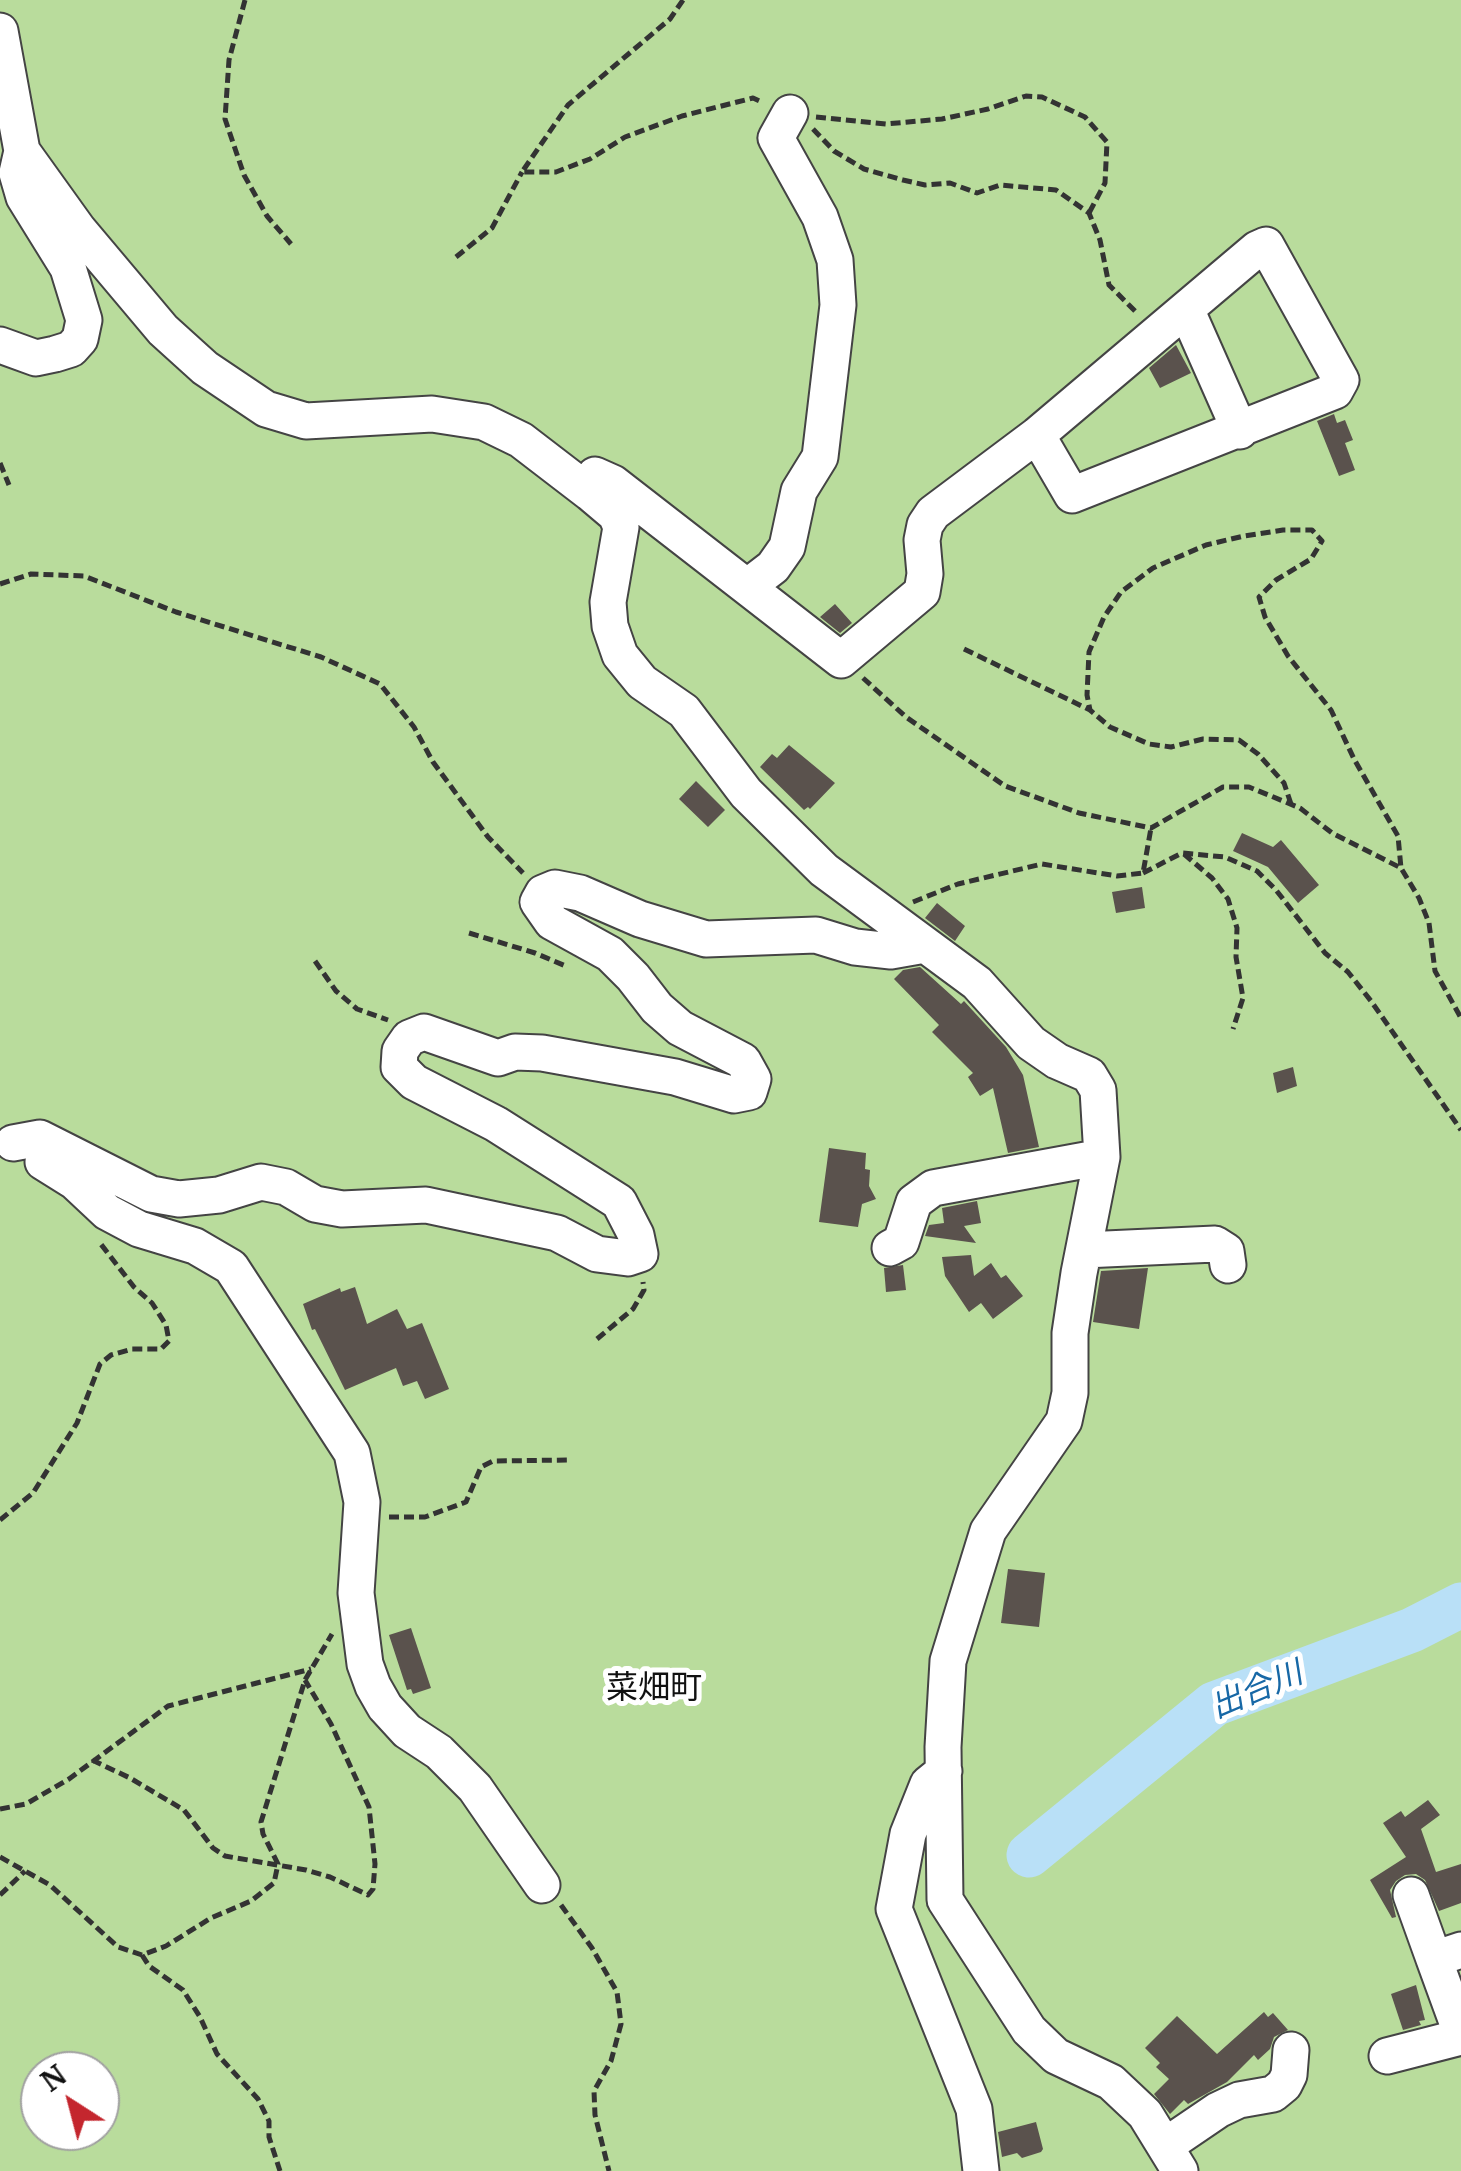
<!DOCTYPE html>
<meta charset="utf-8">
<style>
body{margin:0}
#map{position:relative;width:1461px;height:2171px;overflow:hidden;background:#fffdf5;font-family:Merriweather,serif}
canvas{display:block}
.north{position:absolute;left:20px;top:2051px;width:100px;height:100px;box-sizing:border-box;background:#fff;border:2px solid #a0a0a0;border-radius:50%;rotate:324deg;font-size:28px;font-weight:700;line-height:40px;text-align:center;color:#111}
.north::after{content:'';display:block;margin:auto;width:35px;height:45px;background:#c4262e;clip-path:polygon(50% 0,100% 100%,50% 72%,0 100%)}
</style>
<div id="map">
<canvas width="1461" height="2171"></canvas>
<div class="north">N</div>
</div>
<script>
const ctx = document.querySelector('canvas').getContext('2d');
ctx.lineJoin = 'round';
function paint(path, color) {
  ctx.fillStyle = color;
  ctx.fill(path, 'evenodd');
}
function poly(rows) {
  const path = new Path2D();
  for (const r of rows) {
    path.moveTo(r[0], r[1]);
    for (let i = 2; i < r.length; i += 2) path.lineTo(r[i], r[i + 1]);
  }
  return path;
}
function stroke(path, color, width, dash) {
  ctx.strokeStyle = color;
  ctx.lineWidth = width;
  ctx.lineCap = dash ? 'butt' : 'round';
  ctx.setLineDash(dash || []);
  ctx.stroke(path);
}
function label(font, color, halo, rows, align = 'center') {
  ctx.font = font + ' Merriweather,"Noto Sans JP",serif';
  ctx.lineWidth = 10;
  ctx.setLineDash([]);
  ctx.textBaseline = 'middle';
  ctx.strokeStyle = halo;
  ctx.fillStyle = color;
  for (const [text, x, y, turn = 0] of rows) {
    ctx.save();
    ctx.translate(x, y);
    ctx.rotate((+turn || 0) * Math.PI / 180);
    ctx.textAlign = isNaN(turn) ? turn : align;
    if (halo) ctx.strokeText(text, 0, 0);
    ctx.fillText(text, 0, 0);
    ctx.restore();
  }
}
paint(poly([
 [0,0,1461,0,1461,2171,0,2171],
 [40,2071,100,2071,100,2131,40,2131]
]), '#b9dc9c');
stroke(poly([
 [1029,1855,1214,1704,1412,1630,1461,1605]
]), '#b9e0f7', 45);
paint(poly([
 [1176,345,1191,373,1160,388,1149,368],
 [1334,414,1337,423,1345,420,1353,440,1345,443,1355,470,1339,476,1317,421],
 [835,604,852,623,840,633,820,617],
 [789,745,835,783,810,809,808,807,804,810,760,767,772,754,777,758],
 [696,781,725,810,708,827,679,799],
 [1242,833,1273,847,1281,840,1319,885,1298,903,1268,867,1233,851],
 [1142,887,1145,908,1116,913,1112,892],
 [937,903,965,926,955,941,925,918],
 [920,967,961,1004,964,1001,1006,1047,1023,1075,1039,1147,1008,1153,993,1088,980,1096,968,1077,973,1073,932,1032,939,1025,894,979,903,970],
 [1293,1067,1297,1086,1277,1093,1273,1073],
 [829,1148,866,1153,865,1169,870,1170,869,1186,876,1199,862,1204,858,1227,819,1222],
 [977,1201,981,1223,964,1226,976,1243,925,1236,929,1225,944,1223,942,1208],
 [971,1255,974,1276,991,1263,1001,1278,1006,1275,1023,1296,993,1319,981,1303,969,1312,945,1276,942,1257],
 [903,1265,906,1290,886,1292,884,1268],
 [1148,1268,1139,1329,1093,1322,1101,1271],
 [355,1287,367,1324,397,1309,407,1329,422,1323,449,1389,425,1399,417,1381,403,1386,396,1368,345,1390,315,1329,312,1330,303,1304,340,1288,341,1292],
 [1008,1569,1045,1573,1039,1627,1001,1623],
 [411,1628,431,1688,413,1694,411,1689,407,1690,389,1635],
 [1428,1800,1440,1815,1421,1829,1436,1872,1461,1864,1461,1903,1439,1911,1425,1880,1416,1874,1405,1875,1396,1881,1390,1890,1396,1917,1392,1918,1370,1880,1406,1857,1383,1823,1401,1811,1405,1817],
 [1416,1985,1425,2020,1419,2021,1421,2025,1403,2030,1391,1994],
 [1264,2012,1268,2017,1273,2013,1288,2030,1274,2037,1270,2049,1258,2060,1254,2055,1227,2082,1188,2104,1184,2100,1170,2114,1154,2094,1169,2079,1156,2067,1160,2063,1145,2048,1177,2016,1217,2054],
 [1036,2122,1043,2149,1041,2152,1022,2158,1017,2153,1002,2157,998,2132]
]), '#5a524d');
const minor = poly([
 [0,31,22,151,78,229,163,330,205,368,266,409,306,421,432,414,484,422,521,440,590,493,616,515,621,527,608,602,610,626,620,655,642,682,684,711,746,793,824,870,977,983,1031,1043,1057,1061,1089,1075,1098,1090,1102,1157,1079,1273,1070,1333,1070,1393,1064,1421,988,1531,948,1661,943,1747,945,1900,1029,2030,1056,2056,1111,2082,1145,2114,1180,2171],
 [1186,309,1240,431],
 [0,345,36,358,55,354,71,349,80,339,84,320,68,268,24,197,17,173,22,151],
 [595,475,613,483,747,587,773,567,787,547,799,491,820,457,838,305,835,260,820,217,776,138,790,113],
 [747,587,841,660,922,592,925,574,922,540,925,525,933,513,1037,435,1257,249,1266,245,1341,380,1335,391,1072,495,1037,435],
 [13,1143,40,1138,151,1194,179,1199,219,1195,261,1182,286,1187,315,1204,342,1209,426,1205,557,1233,597,1254,628,1258,640,1254,636,1235,619,1202,496,1124,414,1082,399,1067,400,1051,409,1038,424,1032,498,1058,515,1052,542,1053,675,1077,734,1095,749,1092,753,1079,743,1061,680,1028,657,1008,633,977,610,954,552,922,538,902,543,893,555,888,580,893,640,919,706,939,816,935,855,947,891,951,925,945],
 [43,1162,75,1182,107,1212,139,1229,195,1246,231,1267,352,1453,362,1502,356,1593,365,1664,373,1686,385,1707,407,1731,439,1752,475,1788,542,1885],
 [890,1248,901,1242,914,1202,933,1188,1102,1157],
 [1084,1250,1215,1244,1226,1251,1228,1265],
 [944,1771,928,1784,908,1834,894,1909,974,2109,981,2171],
 [1411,1895,1434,1959],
 [1461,1950,1434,1959,1461,2033],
 [1387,2056,1461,2037],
 [1165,2146,1218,2110,1239,2100,1273,2094,1284,2085,1289,2075,1291,2050]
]);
stroke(minor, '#444', 39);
stroke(poly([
 [245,0,229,60,225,119,244,175,267,216,291,244],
 [683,0,670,19,568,105,522,172,556,172,590,159,625,137,682,116,753,98,762,102],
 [816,117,886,124,942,119,988,109,1026,96,1042,97,1085,117,1107,142,1105,183,1089,213],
 [813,129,834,151,864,169,903,180,925,185,950,183,977,193,1000,185,1056,190,1089,213,1100,240,1109,285,1138,314],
 [456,257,492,228,522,172],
 [0,463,9,485],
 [0,584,31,574,84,576,176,612,321,657,380,684,414,727,433,762,488,837,523,873],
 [964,649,1090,710],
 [863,678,906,717,1005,786,1079,813,1151,828,1223,787,1249,787,1300,808,1332,833,1401,868,1419,898,1429,923,1435,971,1461,1018],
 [1291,804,1284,783,1258,754,1239,740,1203,739,1171,747,1149,744,1110,727,1090,710,1087,695,1089,652,1104,617,1121,592,1153,568,1206,545,1244,536,1283,530,1312,530,1322,541,1311,559,1276,580,1259,597,1265,617,1288,656,1331,710,1354,759,1398,836,1401,868],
 [1184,854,1212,878,1228,899,1237,928,1236,957,1243,998,1233,1029],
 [1143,873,1182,853,1225,857,1257,871,1276,890,1325,953,1348,972,1371,1001,1461,1130],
 [913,902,958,884,1042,864,1117,876,1143,873,1151,828],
 [469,933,535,953,568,967],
 [315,961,336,991,357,1009,388,1020],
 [597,1339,633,1309,644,1290,643,1282],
 [389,1517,425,1517,466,1502,481,1467,493,1461,570,1460],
 [0,1520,33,1493,77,1423,100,1364,111,1355,132,1349,161,1349,169,1341,166,1325,152,1303,134,1287,100,1243],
 [92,1760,130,1778,184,1810,213,1848,225,1856,306,1870,330,1877,368,1895,373,1889,375,1864,369,1807,331,1724,305,1680],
 [0,1809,26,1804,69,1779,168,1706,311,1669],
 [0,1857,50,1885,118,1947,142,1955,166,1946,211,1918,251,1901,274,1883,278,1864,263,1834,261,1822,305,1680,332,1634],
 [0,1895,25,1871],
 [561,1905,592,1948,617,1992,621,2024,611,2061,594,2091,595,2115,609,2171],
 [142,1955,149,1966,183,1990,200,2017,217,2054,258,2099,269,2121,269,2137,280,2171]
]), '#333', 5, [10, 5]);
stroke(minor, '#fff', 35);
label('32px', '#111', '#fff', [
 ["菜畑町",654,1689]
]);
label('italic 32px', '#1768a6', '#fff', [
 ["出合川",1257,1691,-23]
]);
</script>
